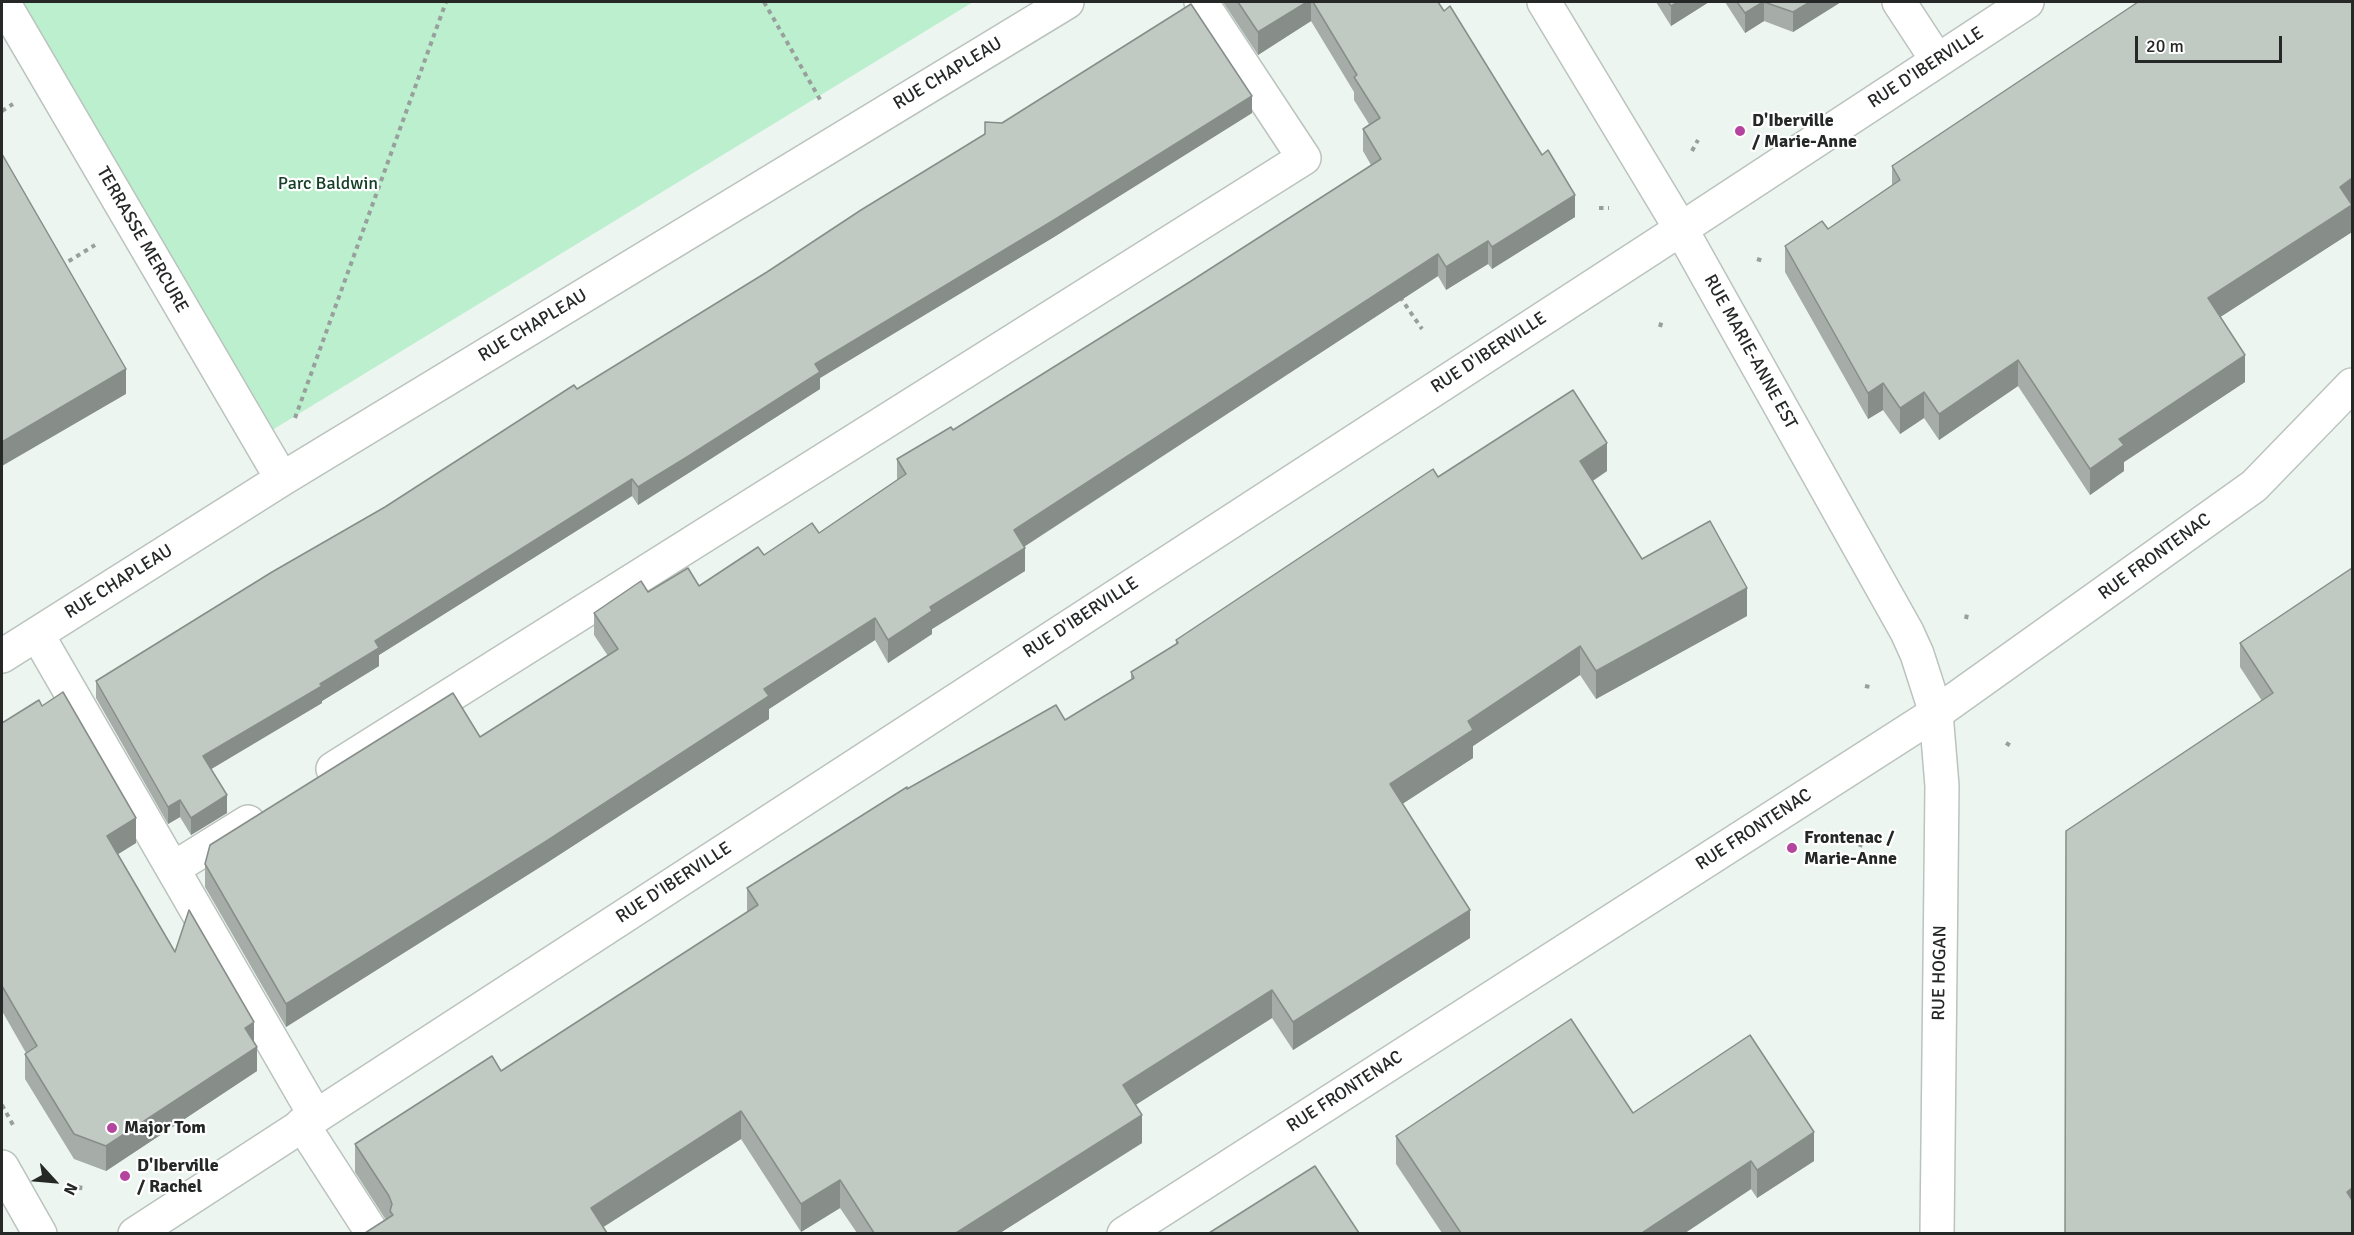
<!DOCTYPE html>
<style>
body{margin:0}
#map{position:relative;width:2354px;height:1235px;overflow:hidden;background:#edf5f0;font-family:Signika,sans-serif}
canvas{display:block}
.frame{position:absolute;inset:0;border:3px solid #252826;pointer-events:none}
.north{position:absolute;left:24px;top:1151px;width:60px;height:60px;-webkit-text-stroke:4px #fff;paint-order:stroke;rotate:116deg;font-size:16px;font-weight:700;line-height:24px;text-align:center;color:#252826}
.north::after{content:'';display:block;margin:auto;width:21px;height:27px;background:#252826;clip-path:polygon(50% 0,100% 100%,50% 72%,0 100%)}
.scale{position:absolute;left:2135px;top:36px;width:147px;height:27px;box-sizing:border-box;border:3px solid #252826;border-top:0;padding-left:8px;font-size:18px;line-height:21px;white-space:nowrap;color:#252826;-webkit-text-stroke:4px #fff;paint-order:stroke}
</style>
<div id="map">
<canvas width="2354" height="1235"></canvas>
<div class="frame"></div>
<div class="north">N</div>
<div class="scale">20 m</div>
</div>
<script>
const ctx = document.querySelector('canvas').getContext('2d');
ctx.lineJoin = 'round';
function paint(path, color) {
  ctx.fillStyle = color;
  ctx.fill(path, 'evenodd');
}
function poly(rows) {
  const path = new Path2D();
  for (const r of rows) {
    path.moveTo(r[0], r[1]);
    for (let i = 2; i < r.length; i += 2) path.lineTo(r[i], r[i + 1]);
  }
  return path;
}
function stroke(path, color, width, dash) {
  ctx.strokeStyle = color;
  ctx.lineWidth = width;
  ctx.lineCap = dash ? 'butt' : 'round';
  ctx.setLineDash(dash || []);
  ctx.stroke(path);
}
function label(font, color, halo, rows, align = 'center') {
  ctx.font = font + ' Signika,sans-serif';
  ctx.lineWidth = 4.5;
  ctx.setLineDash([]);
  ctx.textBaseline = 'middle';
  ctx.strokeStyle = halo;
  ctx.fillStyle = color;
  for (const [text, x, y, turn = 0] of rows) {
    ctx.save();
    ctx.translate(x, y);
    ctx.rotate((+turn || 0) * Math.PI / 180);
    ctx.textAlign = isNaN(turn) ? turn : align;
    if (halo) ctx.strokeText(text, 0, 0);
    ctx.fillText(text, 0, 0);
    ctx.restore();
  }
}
paint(poly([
 [3,2,973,2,269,432]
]), '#bbefcd');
const minor = poly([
 [3,2,282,479],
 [1544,2,1681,229,1907,632,1917,654,1936,713,1942,786,1937,1234],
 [1899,2,1937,60],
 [37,634,315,1115],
 [2,656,282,479,1067,2],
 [333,769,1304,158,1201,2],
 [174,868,248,822],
 [302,1124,373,1234]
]);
const major = poly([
 [2,1167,40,1234],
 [135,1234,1681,229,2027,2],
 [1124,1234,1936,713,2254,486,2352,385]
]);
stroke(minor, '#bbc3be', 36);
stroke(major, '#bbc3be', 36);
stroke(poly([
 [764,2,822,103],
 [2,111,13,104],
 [1692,151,1698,140],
 [1599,208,1609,208],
 [1757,259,1763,261],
 [61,266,95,245],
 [1400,297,1422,329],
 [1660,327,1662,320],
 [295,418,446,2],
 [1966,619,1967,614],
 [1865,686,1870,687],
 [2006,743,2011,746],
 [1860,847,1862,841],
 [2,1105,13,1125],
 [80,1190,81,1183]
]), '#999f9c', 4, [4.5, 4.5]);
stroke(minor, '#fff', 33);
stroke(major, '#fff', 33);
paint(poly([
 [1223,2,1438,2,1575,217,1492,269,1488,264,1446,290,1438,276,1024,547,1025,571,932,629,932,634,888,663,875,640,769,709,769,719,545,864,286,1027,205,887,205,864,480,737,608,656,594,635,594,613,648,592,699,586,764,555,819,533,897,480,897,459,953,430,1188,283,1371,165,1363,151,1363,129,1369,124,1354,100,1354,92,1311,21,1258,55],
 [1656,2,1709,2,1671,26],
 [1725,2,1841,2,1793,32,1764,21,1745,33],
 [1252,113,1054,237,820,378,820,389,687,474,638,505,632,496,379,655,379,666,322,701,322,703,211,769,227,813,191,835,180,817,168,824,96,698,96,681,385,507,577,389,767,272,1002,123],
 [1892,166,2352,205,2352,232,2220,317,2245,382,2124,462,2124,471,2090,495,2018,386,1939,440,1924,418,1900,434,1883,410,1868,419,1785,272,1785,246,1828,229,1892,185],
 [1607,471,1593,481,1642,559,1747,616,1596,699,1580,675,1473,746,1473,758,1402,804,1470,938,1293,1050,1272,1018,1135,1105,1142,1143,1000,1233,857,1233,840,1208,801,1232,741,1139,603,1227,386,1220,355,1172,355,1144,501,1071,747,912,747,888,907,789,1065,720,1131,680,1131,672,1176,644,1176,640,1438,477],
 [2352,568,2352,1233,2262,701,2240,667,2240,643],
 [42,706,136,843,118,854,175,952,254,1042,257,1071,106,1171,74,1159,25,1079,25,1054,26,1053,2,1011,2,723],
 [1633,1113,1814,1161,1757,1198,1751,1189,1685,1233,1442,1233,1396,1164,1396,1136]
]), '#a6ada8');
paint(poly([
 [1307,2,1311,2,1311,21,1258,55,1258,32],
 [1678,2,1709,2,1671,26,1671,6],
 [1764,2,1764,21,1745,33,1745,13],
 [1810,2,1841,2,1793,32,1793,12],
 [1252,96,1252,113,1054,237,820,378,820,389,687,474,638,505,638,487,815,364],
 [2352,178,2352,205,2340,213,2340,187],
 [1575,195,1575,217,1492,269,1492,247],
 [2352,205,2352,232,2208,325,2208,298],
 [1488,241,1488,264,1446,290,1446,267],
 [1438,254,1438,276,1014,553,1014,530],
 [2245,355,2245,382,2124,462,2124,471,2090,495,2090,469,2119,439],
 [2018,360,2018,386,1939,440,1939,414],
 [126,369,126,394,2,466,2,442],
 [1883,383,1883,410,1868,419,1868,393],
 [1924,392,1924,418,1900,434,1900,408],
 [1607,443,1607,471,1580,489,1580,461],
 [632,479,632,496,379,655,379,666,322,701,322,703,203,774,203,756,320,684,375,641],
 [1025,548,1025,571,932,629,932,634,888,663,888,640,930,607],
 [1747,588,1747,616,1596,699,1596,671],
 [875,618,875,640,769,709,769,719,545,864,286,1027,286,1004,764,689],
 [1580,646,1580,675,1473,746,1473,758,1390,812,1390,784,1468,721],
 [227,795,227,813,191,835,191,818],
 [180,800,180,817,168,824,168,807],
 [136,818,136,843,107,861,107,836],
 [1470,910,1470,938,1293,1050,1293,1022],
 [1272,990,1272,1018,1123,1113,1123,1085],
 [254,1022,254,1047,245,1028],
 [257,1047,257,1071,106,1171,106,1146],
 [741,1111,741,1139,594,1233,591,1208],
 [1142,1115,1142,1143,1000,1233,956,1233],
 [1814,1132,1814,1161,1757,1198,1757,1170],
 [1751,1161,1751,1189,1685,1233,1642,1233],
 [840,1180,840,1208,801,1232,801,1204],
 [2352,1188,2352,1212,2347,1192]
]), '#878d88');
const building = poly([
 [1238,2,1307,2,1258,32,1238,2],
 [1313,2,1438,2,1444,11,1450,6,1542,155,1548,150,1575,195,1492,247,1488,241,1446,267,1438,254,1014,530,1025,548,930,607,932,611,888,640,875,618,764,689,769,696,545,842,286,1004,205,864,210,845,453,693,480,737,618,649,594,613,641,581,648,592,688,568,699,586,758,547,764,555,812,523,819,533,906,474,897,459,951,427,953,430,1188,283,1381,159,1363,129,1380,118,1354,77,1357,75,1313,2],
 [1668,2,1678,2,1671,6,1668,2],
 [1737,2,1763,2,1745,13,1737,2],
 [1764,2,1810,2,1793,12,1764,2],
 [2138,2,2352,2,2352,178,2340,187,2352,205,2208,298,2245,355,2119,439,2124,445,2090,469,2018,360,1939,414,1924,392,1900,408,1883,383,1868,393,1785,246,1822,221,1828,229,1900,180,1892,166,2138,2],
 [1191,4,1252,96,1054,220,815,364,820,372,687,457,638,487,632,479,375,641,379,648,320,684,322,686,203,756,227,795,191,818,180,800,168,807,96,681,272,572,385,507,574,385,577,389,767,272,861,210,985,134,985,122,1002,123,1191,4],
 [2,154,126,369,2,442,2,154],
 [1573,390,1607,443,1580,461,1642,559,1710,521,1747,588,1596,671,1580,646,1468,721,1473,730,1390,784,1470,910,1293,1022,1272,990,1123,1085,1142,1115,956,1233,874,1233,840,1180,801,1204,741,1111,591,1208,607,1233,365,1233,393,1215,390,1211,392,1204,389,1196,355,1144,492,1056,501,1071,758,905,747,888,907,787,907,789,1056,705,1065,720,1134,678,1131,672,1178,643,1176,640,1433,469,1438,477,1573,390],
 [2352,568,2352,1188,2347,1192,2352,1200,2352,1233,2065,1233,2066,831,2273,693,2240,643,2352,568],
 [63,692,136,818,107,836,175,952,189,910,254,1022,245,1028,257,1047,106,1146,74,1134,25,1054,37,1046,2,986,2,723,39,700,42,706,63,692],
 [1571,1019,1633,1113,1750,1035,1814,1132,1757,1170,1751,1161,1642,1233,1461,1233,1396,1136,1571,1019],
 [1315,1166,1359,1233,1209,1233,1315,1166]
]);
paint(building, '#c1c9c3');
stroke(building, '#878d88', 1.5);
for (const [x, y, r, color] of [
 [1740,131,6,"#b5449f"],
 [1792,848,6,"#b5449f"],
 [112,1128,6,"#b5449f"],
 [125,1176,6,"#b5449f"]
]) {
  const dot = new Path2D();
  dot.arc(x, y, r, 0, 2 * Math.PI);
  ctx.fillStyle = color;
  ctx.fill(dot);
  stroke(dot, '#fff', 2);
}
label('18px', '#252826', '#fff', [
 ["RUE D'IBERVILLE",1926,68,-33],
 ["RUE CHAPLEAU",948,74,-31],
 ["TERRASSE MERCURE",142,240,60],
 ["RUE CHAPLEAU",533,326,-31],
 ["RUE MARIE-ANNE EST",1750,352,61],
 ["RUE D'IBERVILLE",1489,353,-33],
 ["RUE FRONTENAC",2155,557,-36],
 ["RUE CHAPLEAU",119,582,-32],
 ["RUE D'IBERVILLE",1081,618,-33],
 ["RUE FRONTENAC",1754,830,-33],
 ["RUE D'IBERVILLE",674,883,-33],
 ["RUE HOGAN",1940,973,-89],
 ["RUE FRONTENAC",1345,1092,-33]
]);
label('bold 18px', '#252826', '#fff', [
 ["D'Iberville",1752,121],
 ["/ Marie-Anne",1752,142],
 ["Frontenac /",1804,838],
 ["Marie-Anne",1804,859],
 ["Major Tom",124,1128],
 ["D'Iberville",137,1166],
 ["/ Rachel",137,1187]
], 'left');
label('18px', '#144028', '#fff', [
 ["Parc Baldwin",328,184]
]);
</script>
